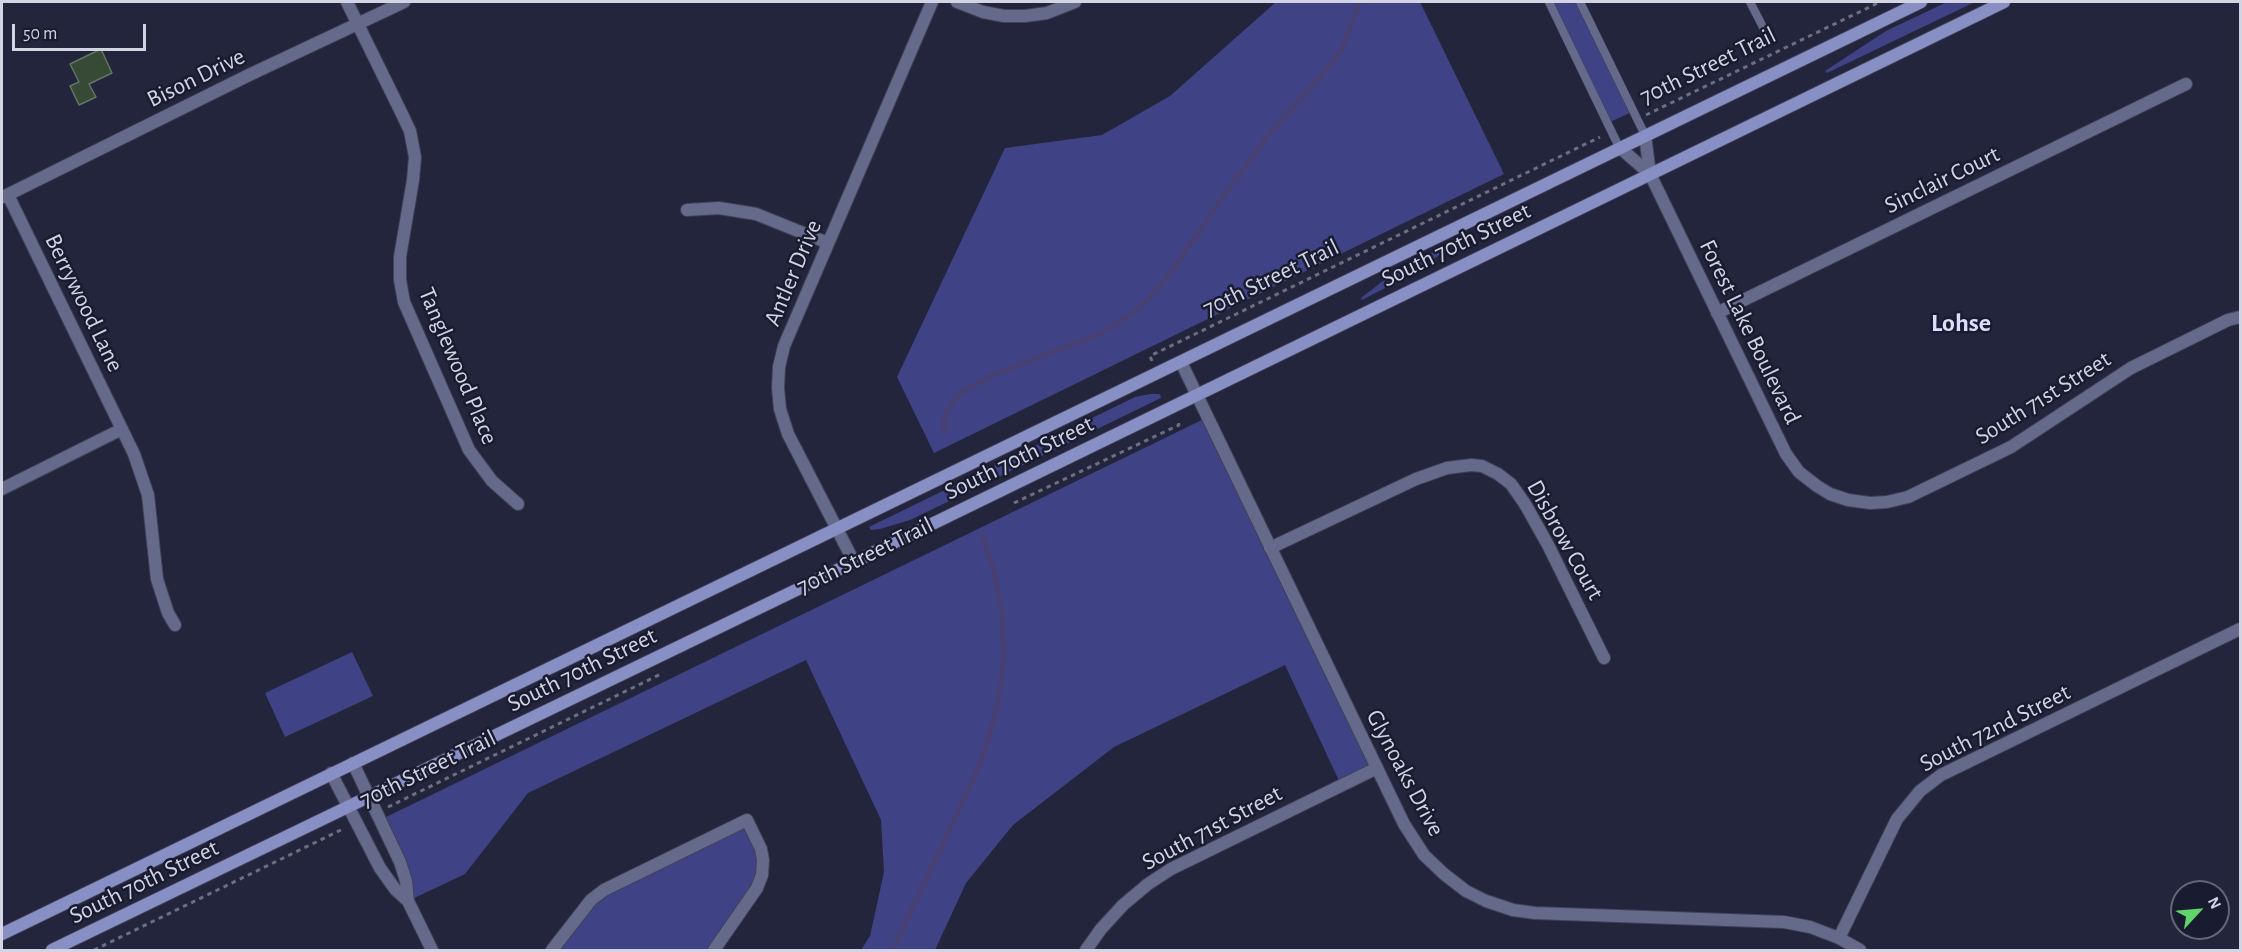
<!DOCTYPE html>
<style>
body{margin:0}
#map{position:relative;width:2242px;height:952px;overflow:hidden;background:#23253c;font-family:"Alegreya Sans",sans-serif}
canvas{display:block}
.frame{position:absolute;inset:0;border:3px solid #d2d4e3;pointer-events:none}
.north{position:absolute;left:2170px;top:880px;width:60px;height:60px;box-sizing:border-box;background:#191c31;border:2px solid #636678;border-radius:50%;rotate:64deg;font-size:16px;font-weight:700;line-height:24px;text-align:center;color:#d2d4e3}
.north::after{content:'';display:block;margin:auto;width:21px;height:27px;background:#60d56a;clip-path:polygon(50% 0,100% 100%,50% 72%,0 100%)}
.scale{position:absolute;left:12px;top:24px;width:134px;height:27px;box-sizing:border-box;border:3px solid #d2d4e3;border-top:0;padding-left:8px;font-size:18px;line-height:21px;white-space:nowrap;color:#d2d4e3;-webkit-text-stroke:4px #191c31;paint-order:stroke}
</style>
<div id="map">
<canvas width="2242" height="952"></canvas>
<div class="frame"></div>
<div class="north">N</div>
<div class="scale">50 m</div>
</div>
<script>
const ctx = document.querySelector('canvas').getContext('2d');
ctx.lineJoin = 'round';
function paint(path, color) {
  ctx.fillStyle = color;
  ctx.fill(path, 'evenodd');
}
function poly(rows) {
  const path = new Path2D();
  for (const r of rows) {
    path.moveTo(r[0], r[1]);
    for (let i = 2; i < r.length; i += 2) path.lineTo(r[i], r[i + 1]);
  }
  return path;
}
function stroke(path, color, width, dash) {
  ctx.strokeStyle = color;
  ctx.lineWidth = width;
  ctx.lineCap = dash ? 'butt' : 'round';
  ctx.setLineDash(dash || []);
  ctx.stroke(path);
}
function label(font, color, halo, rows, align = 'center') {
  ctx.font = font + ' "Alegreya Sans",sans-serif';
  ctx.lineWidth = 5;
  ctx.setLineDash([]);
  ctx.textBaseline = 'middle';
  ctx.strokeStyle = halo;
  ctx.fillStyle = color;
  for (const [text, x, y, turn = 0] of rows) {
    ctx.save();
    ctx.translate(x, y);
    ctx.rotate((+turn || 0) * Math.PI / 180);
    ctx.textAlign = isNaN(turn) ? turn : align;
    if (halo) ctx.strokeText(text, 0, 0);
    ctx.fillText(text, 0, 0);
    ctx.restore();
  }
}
paint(poly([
 [1276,2,1420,2,1504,174,934,453,897,377,1005,148,1102,135,1170,96],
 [1549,2,1580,2,1634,111,1608,123],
 [1947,2,1975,2,1827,73,1825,71,1886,31],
 [1454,241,1455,244,1414,273,1362,300,1361,298,1392,274],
 [1150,394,1160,394,1161,398,910,520,880,529,871,530,869,527,1135,397],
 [1208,417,1377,768,1341,785,1285,665,1114,747,1013,825,966,883,935,950,861,950,870,936,884,872,881,820,806,660,528,793,465,874,408,901,380,820],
 [352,652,373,696,285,737,265,693],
 [747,820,762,875,714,950,552,950,591,900]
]), '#3f4385');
stroke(poly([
 [945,431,944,424,948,408,962,392,993,375,1102,333,1137,310,1154,293,1174,268,1224,195,1267,137,1336,58,1342,48,1360,2],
 [893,950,976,773,988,741,998,703,1004,657,1002,615,994,571,982,534]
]), '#484072', 5);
const building = poly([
 [101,49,112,73,89,84,96,97,79,105,70,86,79,82,70,64,101,49]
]);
paint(building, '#364a36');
stroke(building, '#617761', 1.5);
const service = poly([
 [1549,2,1619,147],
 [1580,2,1645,135],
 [1750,2,1766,33]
]);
const minor = poly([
 [347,2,401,112,410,131,415,157,413,180,400,257,400,280,404,302,469,450,492,481,518,504],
 [957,2,983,12,1004,16,1025,16,1047,13,1075,2],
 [1645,135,1650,174,1786,454,1799,472,1817,486,1830,494,1848,500,1870,503,1887,502,1908,497,2011,447,2131,368,2228,320,2240,317],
 [1619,147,1650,174],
 [8,195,134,454,148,495,157,579,168,613,175,625],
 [3,197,249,75,404,2],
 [687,210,719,208,756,214,828,243],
 [1717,313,2186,84],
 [2,489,122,429],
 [1270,548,1416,479,1447,468,1471,465,1482,466,1498,474,1511,484,1525,504,1548,545,1604,658],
 [854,562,788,434,780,409,778,388,779,367,784,346,932,2],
 [353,763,400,862,406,881,408,901],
 [331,773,380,868,395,889,408,901,432,950],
 [552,950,591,900,604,890,747,820,761,849,763,860,762,875,757,888,714,950],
 [1086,950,1101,929,1123,905,1148,884,1171,869,1377,768],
 [1860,950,1839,938,1897,819,1920,791,1941,775,2240,629]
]);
const tertiary = poly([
 [1181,362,1404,824,1424,855,1444,874,1466,891,1486,901,1513,910,1535,913,1784,922,1810,927,1839,938]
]);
const secondary = poly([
 [2,934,1921,2],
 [52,950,854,562,2004,2]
]);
stroke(service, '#3f4157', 9);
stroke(minor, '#3f4157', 14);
stroke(tertiary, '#3f4157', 14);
stroke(secondary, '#3f4157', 14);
stroke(poly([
 [1646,115,1880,2],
 [1152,361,1150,356,1600,137],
 [1014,503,1179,425,1177,419],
 [388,807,663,673],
 [94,950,345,828]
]), '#6c6e82', 3, [4.5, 4.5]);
stroke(service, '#656a8b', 8);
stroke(minor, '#656a8b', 12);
stroke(tertiary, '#656a8b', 12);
stroke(secondary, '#888fc4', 12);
label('24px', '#d2d4e3', '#191c31', [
 ["70th Street Trail",1708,66,-26],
 ["Bison Drive",196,78,-26],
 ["Sinclair Court",1942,180,-26],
 ["South 70th Street",1456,245,-26],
 ["Antler Drive",793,273,-67],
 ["70th Street Trail",1271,278,-26],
 ["Berrywood Lane",84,303,64],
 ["Forest Lake Boulevard",1750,332,64],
 ["Tanglewood Place",458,366,67],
 ["South 71st Street",2043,398,-32],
 ["South 70th Street",1019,458,-26],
 ["Disbrow Court",1565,540,61],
 ["70th Street Trail",865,556,-26],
 ["South 70th Street",582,670,-26],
 ["South 72nd Street",1995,728,-27],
 ["70th Street Trail",428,769,-26],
 ["Glynoaks Drive",1405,773,62],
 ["South 71st Street",1212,828,-28],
 ["South 70th Street",144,882,-26]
]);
label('bold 26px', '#d9defc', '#191c31', [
 ["Lohse",1961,323]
]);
</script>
